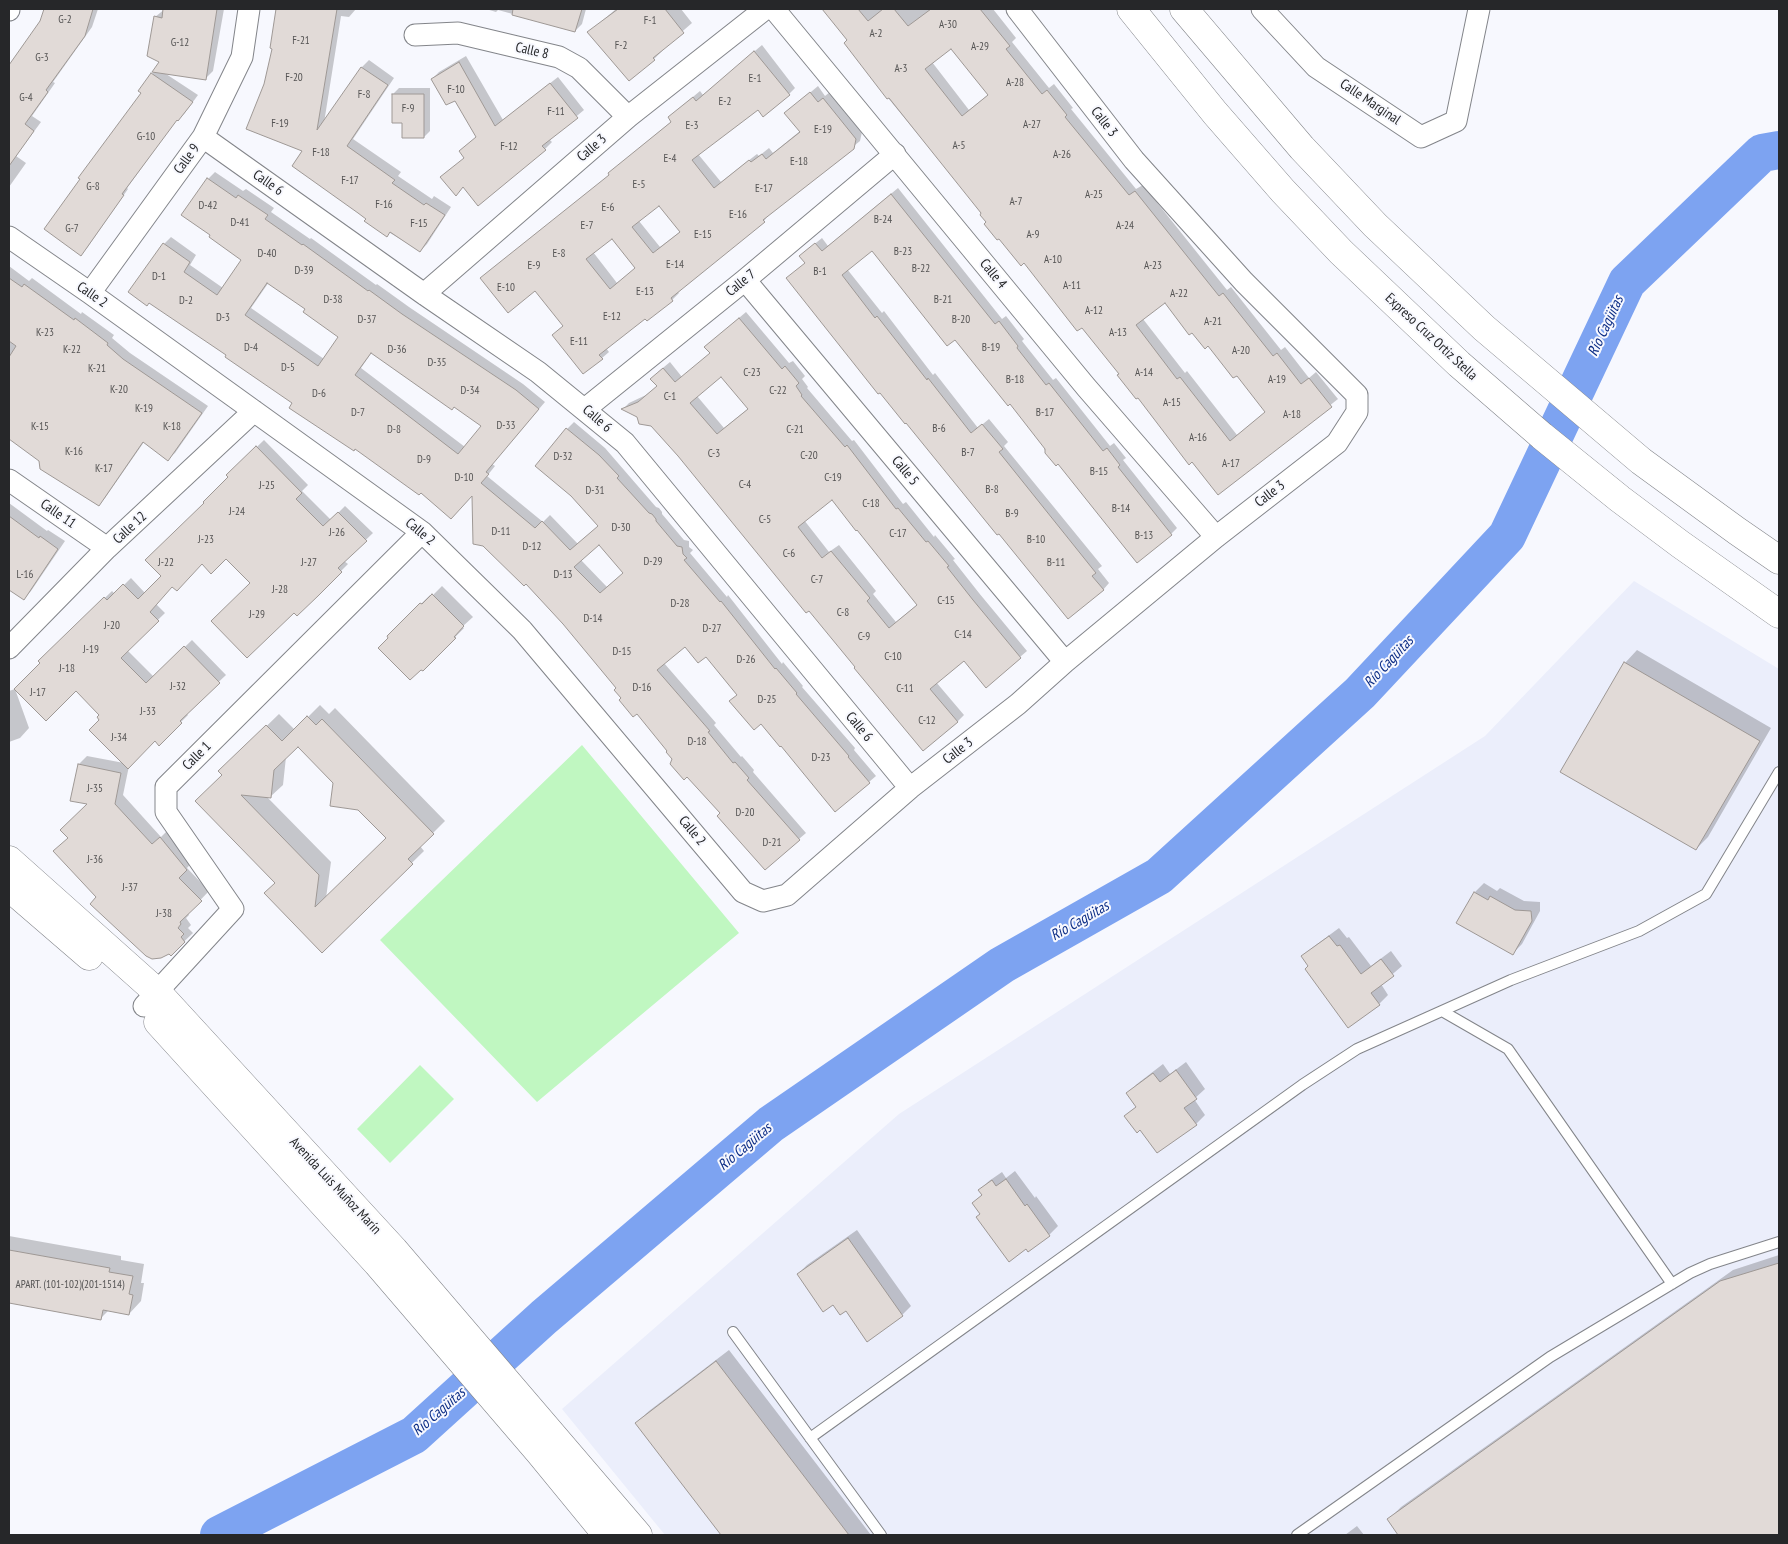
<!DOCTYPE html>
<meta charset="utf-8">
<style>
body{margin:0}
#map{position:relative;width:1788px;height:1544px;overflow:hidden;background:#f7f8fe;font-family:"PT Sans Narrow",sans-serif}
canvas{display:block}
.frame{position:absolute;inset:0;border:10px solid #262729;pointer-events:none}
</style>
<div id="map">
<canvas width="1788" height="1544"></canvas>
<div class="frame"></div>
</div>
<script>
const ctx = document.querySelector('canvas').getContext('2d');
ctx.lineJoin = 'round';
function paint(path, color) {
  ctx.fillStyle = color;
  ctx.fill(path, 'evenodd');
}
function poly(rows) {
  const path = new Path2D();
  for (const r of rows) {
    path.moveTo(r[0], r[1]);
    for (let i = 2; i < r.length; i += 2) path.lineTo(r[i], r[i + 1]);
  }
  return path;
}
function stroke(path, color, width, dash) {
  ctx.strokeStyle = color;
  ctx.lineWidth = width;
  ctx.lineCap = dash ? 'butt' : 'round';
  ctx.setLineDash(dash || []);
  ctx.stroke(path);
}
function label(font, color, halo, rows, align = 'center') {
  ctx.font = font + ' "PT Sans Narrow",sans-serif';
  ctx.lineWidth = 4;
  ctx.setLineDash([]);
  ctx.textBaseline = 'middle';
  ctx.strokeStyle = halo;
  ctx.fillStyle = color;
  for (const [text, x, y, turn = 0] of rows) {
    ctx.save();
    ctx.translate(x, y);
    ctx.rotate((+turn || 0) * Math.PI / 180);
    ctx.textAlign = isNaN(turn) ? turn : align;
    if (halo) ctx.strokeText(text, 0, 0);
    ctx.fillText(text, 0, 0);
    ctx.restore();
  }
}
paint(poly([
 [1634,581,1779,669,1779,1535,665,1535,562,1409,899,1114,1485,736]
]), '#ebeefb');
paint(poly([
 [582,745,739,933,537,1102,380,940],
 [420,1065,454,1099,390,1163,357,1129]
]), '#c0f7c1');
paint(poly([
 [45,9,98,9,92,27,53,82,55,83,32,116,41,122,16,156,26,163,9,187,9,69,41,22],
 [165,9,224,9,213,71,205,79,163,72,198,95,184,114,177,119,127,188,128,189,87,248,81,254,142,92,152,74,161,62,155,17],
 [279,9,356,9,349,17,341,16,324,123,362,67,369,60,394,78,353,139,401,172,398,176,432,199,434,196,451,207,427,244,420,251,367,219,304,151,266,85,274,48],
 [486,9,586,9,582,24,575,31,498,10,496,12],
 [616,9,681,9,692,23,662,49,663,50,654,59,589,32],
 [825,9,993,9,1016,38,1012,42,1049,88,1054,84,1073,108,1071,109,1136,189,1143,185,1227,290,1231,287,1281,350,1285,347,1309,378,1316,372,1338,399,1218,494,1082,326,983,213,869,75,848,40],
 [951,47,989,94,969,110,932,62],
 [1165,301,1237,374,1266,412,1237,435,1187,371,1185,373,1143,319],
 [762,45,795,88,789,94,758,108,698,154,721,182,757,154,759,156,769,148,773,153,800,131,786,113,818,86,825,96,830,92,862,132,860,141,770,213,764,221,677,291,679,293,672,300,645,317,606,348,609,352,602,358,553,335,564,325,609,173,672,121,676,111,700,91,703,95],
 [659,204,681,231,660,247,639,221],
 [612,238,636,268,617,283,593,252],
 [466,56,503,120,558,77,584,110,549,139,552,142,545,149,464,186,456,195,466,157,477,137,455,99,432,79,439,72],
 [399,88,430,88,430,131,424,137,403,122,393,94],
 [215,172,243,191,246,189,274,208,271,212,310,239,311,238,376,285,377,284,409,307,523,384,545,402,492,464,495,466,487,476,543,522,550,515,578,544,599,525,567,429,574,422,605,448,656,507,659,508,662,512,662,514,684,540,689,541,689,547,693,550,690,553,727,597,728,595,782,664,783,662,803,686,802,687,855,748,854,750,876,776,869,782,738,694,706,655,685,646,664,663,716,723,714,725,741,757,742,756,754,770,753,772,806,833,799,839,721,813,674,759,669,751,637,713,623,698,617,688,473,493,421,492,228,355,164,244,171,237,196,255,190,265,223,288,243,260,212,235,183,215,208,179],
 [269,282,307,309,340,337,324,359,251,308],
 [372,352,483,426,465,447,361,368],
 [599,544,624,573,607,587,581,560],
 [898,188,1002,319,1006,316,1024,339,1022,341,1053,380,1056,378,1110,446,1114,443,1126,458,1123,460,1177,528,1171,534,1058,463,1056,465,1044,449,1046,447,956,338,872,249,847,269,882,313,884,311,933,375,935,373,978,428,989,419,1008,442,1004,446,1102,566,1098,569,1109,583,1103,590,806,263,807,250,822,238,828,246],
 [9,266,29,281,32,278,81,314,82,312,114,335,112,338,130,353,208,406,175,453,168,459,144,442,105,498,98,505,41,460,9,438],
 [746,312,789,363,793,361,805,376,802,379,808,387,807,388,852,441,854,440,903,504,906,502,934,537,935,535,955,559,953,560,979,593,1027,651,1020,657,964,659,936,682,964,715,957,722,809,609,652,425,623,409,629,403,646,395,658,386,658,372,670,362,682,377,711,353,713,340],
 [721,376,749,408,724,428,697,396],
 [832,498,918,604,896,622,873,594,876,591,839,545,829,552,804,520],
 [264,440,308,485,302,491,331,520,345,506,373,533,344,561,348,564,317,595,252,583,226,557,202,563,173,585,156,604,165,613,127,650,154,677,192,640,226,675,186,713,188,715,159,744,155,740,129,766,123,795,161,837,169,829,194,860,187,868,209,891,188,913,189,915,186,918,191,925,188,928,193,933,171,954,97,897,69,838,89,803,79,764,87,756,124,763,101,720,101,715,76,689,40,661,112,591,115,594,131,578,145,593,163,576,206,503,230,477,228,475],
 [9,503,47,531,48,530,65,541,31,591,24,599,11,590,9,593],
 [442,586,473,617,462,627,464,628,423,670,388,636,430,595,432,596],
 [1637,650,1771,728,1708,837,1696,849,1625,663],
 [15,689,29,728,20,738,9,742,9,691],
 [320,705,329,714,335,708,445,821,420,846,424,851,322,951,277,883,223,775,220,771,279,714,295,730],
 [298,746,388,838,326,898,331,862,267,797,270,797,283,785,286,757],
 [1484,883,1497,891,1500,888,1524,901,1540,902,1540,911,1522,944,1513,953,1475,892],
 [1339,928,1347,938,1349,937,1371,966,1391,951,1402,966,1381,984,1388,995,1379,1004,1348,1027,1303,956,1312,948],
 [1186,1062,1205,1089,1194,1099,1205,1115,1196,1124,1141,1129,1126,1116,1137,1106,1128,1093,1137,1084,1163,1064,1170,1074],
 [1015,1171,1035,1198,1036,1196,1058,1226,1049,1235,981,1213,974,1203,983,1194,980,1190,989,1181,1002,1172,1006,1178],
 [857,1230,911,1306,902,1315,833,1303,798,1274,807,1265],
 [9,1236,121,1256,121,1260,144,1264,141,1283,144,1283,141,1301,129,1314,109,1310,101,1318,9,1302],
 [1779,1255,1779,1535,1400,1535,1389,1519,1401,1507,1733,1270],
 [729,1350,871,1535,722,1535,636,1423,649,1411],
 [1357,1526,1364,1535,1345,1535]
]), '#0003');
stroke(poly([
 [219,1535,414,1435,544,1317,771,1124,1002,965,1159,876,1360,693,1507,536,1627,282,1762,153,1779,150]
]), '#7da3f1', 38);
const building = poly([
 [44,9,93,9,85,36,46,90,48,92,25,124,34,131,9,166,9,65,40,21,44,9],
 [163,9,217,9,206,80,152,72,159,62,147,56,154,16,162,18,163,9],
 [276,9,337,9,317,130,361,67,388,85,347,146,395,180,392,183,424,205,426,203,445,215,420,252,390,232,387,237,364,221,366,219,358,213,292,166,302,151,246,129,264,84,272,49,270,48,276,9],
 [513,9,582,9,575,32,512,15,513,9],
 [618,9,665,9,684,33,653,58,655,60,629,81,587,32,618,9],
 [822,9,858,9,868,21,883,9,894,9,908,26,931,9,980,9,1010,46,1006,49,1042,94,1047,90,1067,115,1065,117,1129,195,1135,191,1219,296,1223,293,1273,356,1277,353,1301,384,1309,378,1332,407,1218,495,1192,462,1189,465,1138,398,1136,399,1117,375,1119,374,1082,328,1077,331,1024,263,1021,266,999,239,997,240,984,224,986,222,980,215,981,213,889,98,887,99,844,43,847,40,822,9],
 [951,49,988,95,962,116,925,69,951,49],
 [1165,303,1189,335,1192,333,1205,349,1208,346,1233,378,1237,376,1265,412,1230,441,1180,377,1177,379,1136,325,1165,303],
 [754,51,790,95,763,117,758,110,692,160,714,188,749,160,751,162,762,154,766,159,800,132,784,113,810,92,818,102,823,98,856,139,854,149,763,220,765,222,671,298,673,301,647,321,645,319,599,355,603,359,583,374,552,335,563,326,535,291,508,313,480,278,609,175,608,173,671,122,668,117,693,97,696,101,754,51],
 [659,206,680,232,653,253,632,227,659,206],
 [612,239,635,268,610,289,586,259,612,239],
 [459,62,495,126,550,83,578,118,542,146,546,150,478,206,463,187,456,196,440,177,464,158,459,151,476,137,455,101,446,105,431,79,459,62],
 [151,73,193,102,178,121,177,120,122,194,124,195,81,256,44,229,80,179,78,178,141,93,138,91,151,73],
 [392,94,424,94,424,138,402,138,402,123,392,123,392,94],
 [207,178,236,198,238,195,268,215,265,219,302,245,303,244,368,291,369,290,402,314,516,390,539,409,486,472,489,474,481,483,535,528,542,521,570,550,598,526,571,496,535,466,566,428,599,455,619,476,617,478,649,513,652,514,656,519,656,521,677,546,682,547,683,554,687,558,684,560,720,602,721,601,775,669,776,668,797,693,796,694,849,756,848,757,870,783,835,812,781,746,780,747,761,724,754,730,729,701,737,695,706,657,698,663,685,647,657,670,710,731,708,732,733,763,735,762,749,778,747,780,800,840,765,870,717,816,720,813,687,777,684,780,670,764,672,759,666,752,667,751,637,714,633,717,619,700,621,698,614,690,616,688,563,624,526,584,524,586,483,546,473,544,472,496,451,519,421,493,419,495,355,449,354,451,289,408,292,403,225,357,226,355,149,303,147,306,128,292,163,243,190,262,184,272,217,295,241,260,209,237,210,235,181,215,207,178],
 [267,283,305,309,303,312,338,337,318,366,245,315,267,283],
 [371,353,452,410,454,407,481,426,458,454,355,375,371,353],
 [599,545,623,573,600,593,574,567,599,545],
 [891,194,995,324,999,321,1018,346,1017,348,1046,385,1049,383,1103,451,1107,448,1120,465,1118,467,1172,535,1137,563,1058,464,1056,466,1045,453,1045,449,1010,404,1008,406,955,340,947,346,872,251,842,275,875,318,877,316,927,380,928,378,971,433,982,424,1003,449,999,452,1096,573,1092,576,1104,590,1068,619,999,534,997,535,906,423,905,424,880,393,878,394,786,278,805,263,799,256,815,243,822,251,891,194],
 [9,278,22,287,24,284,74,320,75,318,108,343,107,345,123,359,202,413,168,461,143,442,99,506,40,469,39,461,9,439,9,357,16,346,9,341,9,278],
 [739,318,782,369,785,366,799,383,796,386,802,395,801,396,845,447,847,445,896,509,898,508,926,542,928,541,949,566,947,567,973,600,1021,658,986,688,964,661,930,689,958,722,923,751,854,668,855,667,809,611,806,613,678,456,651,426,639,424,637,417,621,409,638,402,657,386,650,379,663,368,675,382,710,353,704,347,739,318],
 [721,377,748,409,717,434,690,403,721,377],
 [832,500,856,531,857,530,917,605,889,628,867,601,870,598,831,551,822,558,798,527,832,500],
 [256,446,302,493,296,499,323,526,338,512,367,541,338,568,342,572,318,596,297,616,294,613,247,658,211,621,250,583,226,559,211,574,202,564,177,591,172,587,150,612,159,621,121,658,146,683,184,646,220,683,180,721,182,723,159,746,155,741,128,769,89,730,99,720,97,717,99,715,76,691,46,721,14,689,40,663,38,661,104,597,107,600,123,584,138,599,161,576,145,560,204,503,203,502,228,477,226,475,256,446],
 [9,516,39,538,40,536,58,549,24,600,9,590,9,516],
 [432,594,464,626,454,637,456,638,423,671,421,670,410,680,378,648,388,638,387,636,420,603,422,604,432,594],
 [1624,662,1760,741,1696,850,1560,772,1624,662],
 [307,716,316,725,322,719,434,834,408,859,413,864,322,953,264,893,275,883,195,801,222,775,218,771,266,725,282,741,307,716],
 [298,747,333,783,330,806,358,810,386,838,315,907,319,875,241,795,271,798,274,770,298,747],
 [78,764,121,773,115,804,152,844,160,837,187,870,179,878,202,901,180,922,181,924,178,928,184,934,181,937,185,942,171,956,169,954,161,958,152,959,146,956,90,904,96,897,53,851,68,838,60,830,87,804,70,801,78,764],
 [1474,892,1488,900,1490,896,1515,910,1531,911,1532,921,1513,955,1456,923,1474,892],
 [1329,936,1337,946,1340,945,1361,974,1381,959,1394,976,1371,993,1380,1005,1348,1028,1305,969,1308,966,1301,956,1329,936],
 [1176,1070,1197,1099,1184,1108,1197,1125,1157,1153,1140,1130,1137,1133,1124,1116,1136,1107,1126,1093,1153,1073,1160,1082,1176,1070],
 [1006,1179,1025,1206,1027,1204,1050,1236,1028,1252,1026,1249,1009,1262,976,1217,980,1214,972,1203,982,1195,978,1190,992,1180,996,1186,1006,1179],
 [848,1238,903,1316,867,1342,846,1311,840,1315,833,1305,823,1312,797,1274,848,1238],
 [9,1250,110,1268,109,1272,133,1276,129,1294,133,1295,129,1315,103,1310,101,1320,9,1303,9,1250],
 [1779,1263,1779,1535,1398,1535,1387,1519,1720,1281,1779,1263],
 [716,1361,849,1535,721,1535,635,1423,716,1361]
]);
paint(building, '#e1dad7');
stroke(building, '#9e9895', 1);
const lane = poly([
 [1442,1011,1508,1049,1672,1284],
 [733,1332,881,1535],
 [810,1438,1302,1085,1357,1049,1511,980,1639,931,1706,894,1779,772],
 [1297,1535,1550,1357,1690,1273,1710,1264,1779,1242]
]);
const street = poly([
 [774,9,1086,387,1216,537],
 [1262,9,1316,67,1421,137,1456,121,1479,9],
 [9,10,9,9],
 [415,35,458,33,559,57,579,68,628,117],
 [203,137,424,294,538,372,625,443,910,788],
 [9,237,90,293,422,532,522,630,743,892,763,901,787,895,910,788,1018,704,1065,662,1216,537,1337,443,1357,412,1357,395,1244,282,1134,160,1017,9],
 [745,280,1065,662],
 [90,293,203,137,242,57,249,9],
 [424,294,628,117,765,9],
 [585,409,745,280,895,154],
 [9,480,107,548],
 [9,648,107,548,254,411],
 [144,1006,233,909,166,812,166,787,422,532]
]);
const primary = poly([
 [9,860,157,992,394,1250,638,1535],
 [9,887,89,956],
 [158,1022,377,1263,539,1452,607,1535]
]);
const highway = poly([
 [1131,9,1215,113,1283,191,1341,252,1459,364,1542,436,1620,499,1680,544,1779,614],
 [1184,9,1302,148,1375,225,1484,328,1641,461,1737,531,1779,560]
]);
stroke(lane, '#83858a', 12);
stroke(street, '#83858a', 23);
stroke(primary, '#83858a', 29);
stroke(highway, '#83858a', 29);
stroke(lane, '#fff', 10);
stroke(street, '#fff', 21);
stroke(primary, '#fff', 28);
stroke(highway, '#fff', 28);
label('11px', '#555454', null, [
 ["G-2",65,20],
 ["F-1",650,21],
 ["A-30",948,25],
 ["A-2",876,34],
 ["F-21",301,41],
 ["G-12",180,43],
 ["F-2",621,46],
 ["A-29",980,47],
 ["G-3",42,58],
 ["A-3",901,69],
 ["F-20",294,78],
 ["E-1",755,79],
 ["A-28",1015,83],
 ["F-10",456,90],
 ["F-8",364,95],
 ["G-4",26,98],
 ["E-2",725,102],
 ["F-9",408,109],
 ["F-11",556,112],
 ["F-19",280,124],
 ["A-27",1032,125],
 ["E-3",692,126],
 ["E-19",823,130],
 ["G-10",146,137],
 ["A-5",959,146],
 ["F-12",509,147],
 ["F-18",321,153],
 ["A-26",1062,155],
 ["E-4",670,159],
 ["E-18",799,162],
 ["F-17",350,181],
 ["E-5",639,185],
 ["G-8",93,187],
 ["E-17",764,189],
 ["A-25",1094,195],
 ["A-7",1016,202],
 ["F-16",384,205],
 ["D-42",208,206],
 ["E-6",608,208],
 ["E-16",738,215],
 ["B-24",883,220],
 ["D-41",240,223],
 ["F-15",419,224],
 ["E-7",587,226],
 ["A-24",1125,226],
 ["G-7",72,229],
 ["E-15",703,235],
 ["A-9",1033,235],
 ["B-23",903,252],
 ["D-40",267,254],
 ["E-8",559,254],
 ["A-10",1053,260],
 ["E-14",675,265],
 ["E-9",534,266],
 ["A-23",1153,266],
 ["B-22",921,269],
 ["D-39",304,271],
 ["B-1",820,272],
 ["D-1",159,277],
 ["A-11",1072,286],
 ["E-10",506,288],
 ["E-13",645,292],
 ["A-22",1179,294],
 ["D-38",333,300],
 ["B-21",943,300],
 ["D-2",186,301],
 ["A-12",1094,311],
 ["E-12",612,317],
 ["D-3",223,318],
 ["D-37",367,320],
 ["B-20",961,320],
 ["A-21",1213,322],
 ["K-23",45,333],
 ["A-13",1118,333],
 ["E-11",579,342],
 ["D-4",251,348],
 ["B-19",991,348],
 ["K-22",72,350],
 ["D-36",397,350],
 ["A-20",1241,351],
 ["D-35",437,363],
 ["D-5",288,368],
 ["K-21",97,369],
 ["C-23",752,373],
 ["A-14",1144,373],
 ["B-18",1015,380],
 ["A-19",1277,380],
 ["K-20",119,390],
 ["D-34",470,391],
 ["C-22",778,391],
 ["D-6",319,394],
 ["C-1",670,397],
 ["A-15",1172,403],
 ["K-19",144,409],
 ["D-7",358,413],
 ["B-17",1045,413],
 ["A-18",1292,415],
 ["D-33",506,426],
 ["K-15",40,427],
 ["K-18",172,427],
 ["B-6",939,429],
 ["D-8",394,430],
 ["C-21",795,430],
 ["A-16",1198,438],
 ["K-16",74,452],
 ["B-7",968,453],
 ["C-3",714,454],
 ["C-20",809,456],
 ["D-32",563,457],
 ["D-9",424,460],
 ["A-17",1231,464],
 ["K-17",104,469],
 ["B-15",1099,472],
 ["D-10",464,478],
 ["C-19",833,478],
 ["C-4",745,485],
 ["J-25",267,486],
 ["B-8",992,490],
 ["D-31",595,491],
 ["C-18",871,504],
 ["B-14",1121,509],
 ["J-24",237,512],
 ["B-9",1012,514],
 ["C-5",765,520],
 ["D-30",621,528],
 ["D-11",501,532],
 ["J-26",337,533],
 ["C-17",898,534],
 ["B-13",1144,536],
 ["J-23",206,540],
 ["B-10",1036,540],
 ["D-12",532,547],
 ["C-6",789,554],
 ["D-29",653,562],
 ["J-22",166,563],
 ["J-27",309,563],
 ["B-11",1056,563],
 ["L-16",25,575],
 ["D-13",563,575],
 ["C-7",817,580],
 ["J-28",280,590],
 ["C-15",946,601],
 ["D-28",680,604],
 ["C-8",843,613],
 ["J-29",257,615],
 ["D-14",593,619],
 ["J-20",112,626],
 ["D-27",712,629],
 ["C-14",963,635],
 ["C-9",864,637],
 ["J-19",91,650],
 ["D-15",622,652],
 ["C-10",893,657],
 ["D-26",746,660],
 ["J-18",67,669],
 ["J-32",178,687],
 ["D-16",642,688],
 ["C-11",905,689],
 ["J-17",38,693],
 ["D-25",767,700],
 ["J-33",148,712],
 ["C-12",927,721],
 ["J-34",119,738],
 ["D-18",697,742],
 ["D-23",821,758],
 ["J-35",95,789],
 ["D-20",745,813],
 ["D-21",772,843],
 ["J-36",95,860],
 ["J-37",130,888],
 ["J-38",164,914],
 ["APART. (101-102)(201-1514)",70,1285]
]);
label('14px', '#262729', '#f7f8fe', [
 ["Calle 8",532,51,13],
 ["Calle Marginal",1370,102,34],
 ["Calle 3",1104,122,52],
 ["Calle 3",592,148,-41],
 ["Calle 9",187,159,-54],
 ["Calle 6",268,183,35],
 ["Calle 4",993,274,51],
 ["Calle 7",741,283,-39],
 ["Calle 2",92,295,35],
 ["Expreso Cruz Ortiz Stella",1431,337,43],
 ["Calle 6",597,419,41],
 ["Calle 5",905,471,50],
 ["Calle 3",1270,494,-38],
 ["Calle 11",58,514,35],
 ["Calle 12",130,528,-43],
 ["Calle 2",420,532,40],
 ["Calle 6",859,727,50],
 ["Calle 3",958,751,-38],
 ["Calle 1",197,756,-45],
 ["Calle 2",692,831,50],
 ["Avenida Luis Muñoz Marín",335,1186,47]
]);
label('italic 15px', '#0b2c85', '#f7f8fe', [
 ["Río Cagüitas",1606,326,-65],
 ["Río Cagüitas",1389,662,-47],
 ["Río Cagüitas",1080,921,-30],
 ["Río Cagüitas",745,1147,-40],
 ["Río Cagüitas",439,1412,-41]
]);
</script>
